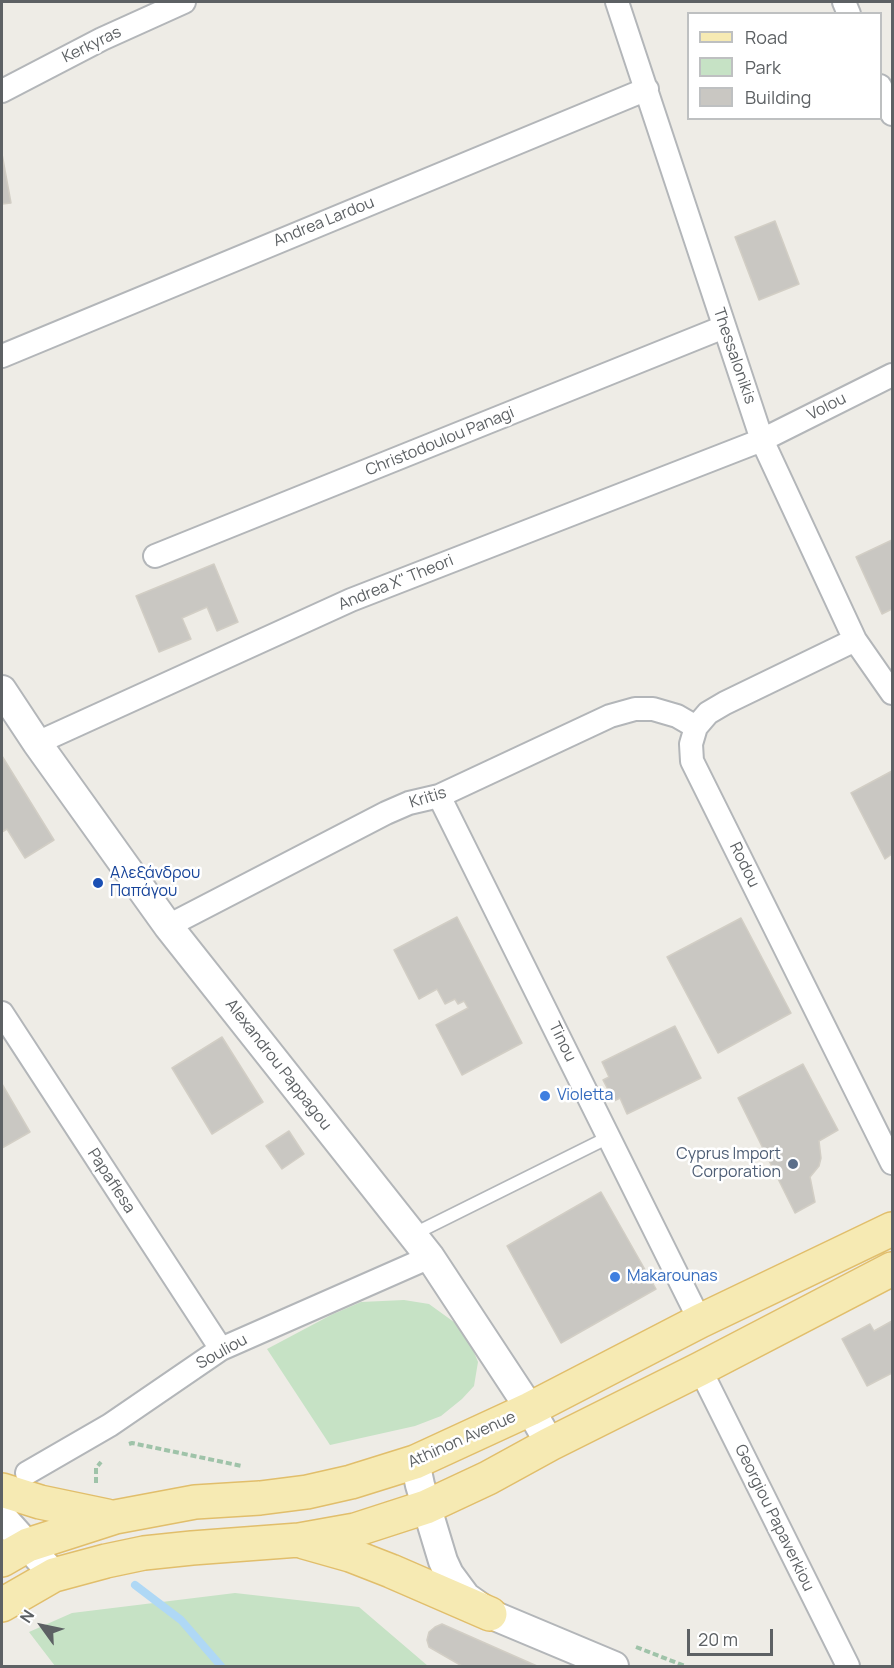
<!DOCTYPE html>
<meta charset="utf-8">
<style>
body{margin:0}
#map{position:relative;width:894px;height:1668px;overflow:hidden;background:#eeece6;font-family:Manrope,sans-serif}
canvas{display:block}
.frame{position:absolute;inset:0;border:3px solid #5d6164;pointer-events:none}
.legend{position:absolute;left:687px;top:12px;width:195px;height:108px;box-sizing:border-box;background:#fff;border:2px solid #bec0c1;margin:0;padding:8px 10px;list-style:none;font-size:18px;color:#5d6164}
.legend li{display:flex;align-items:center;gap:12px;height:30px}
.legend b{width:30px;border:2px solid #bec0c1}
.north{position:absolute;left:12px;top:1596px;width:60px;height:60px;-webkit-text-stroke:4px #fff;paint-order:stroke;rotate:303deg;font-size:16px;font-weight:700;line-height:24px;text-align:center;color:#5d6164}
.north::after{content:'';display:block;margin:auto;width:21px;height:27px;background:#5d6164;clip-path:polygon(50% 0,100% 100%,50% 72%,0 100%)}
.scale{position:absolute;left:687px;top:1629px;width:86px;height:27px;box-sizing:border-box;border:3px solid #5d6164;border-top:0;padding-left:8px;font-size:18px;line-height:21px;white-space:nowrap;color:#5d6164;-webkit-text-stroke:4px #fff;paint-order:stroke}
</style>
<div id="map">
<canvas width="894" height="1668"></canvas>
<div class="frame"></div>
<ul class="legend">
<li><b style="height:8px;background:#f6eab3"></b>Road</li>
<li><b style="height:16px;background:#c6e2c5"></b>Park</li>
<li><b style="height:16px;background:#c9c7c2"></b>Building</li>
</ul>
<div class="north">N</div>
<div class="scale">20 m</div>
</div>
<script>
const ctx = document.querySelector('canvas').getContext('2d');
ctx.lineJoin = 'round';
function paint(path, color) {
  ctx.fillStyle = color;
  ctx.fill(path, 'evenodd');
}
function poly(rows) {
  const path = new Path2D();
  for (const r of rows) {
    path.moveTo(r[0], r[1]);
    for (let i = 2; i < r.length; i += 2) path.lineTo(r[i], r[i + 1]);
  }
  return path;
}
function stroke(path, color, width, dash) {
  ctx.strokeStyle = color;
  ctx.lineWidth = width;
  ctx.lineCap = dash ? 'butt' : 'round';
  ctx.setLineDash(dash || []);
  ctx.stroke(path);
}
function label(font, color, halo, rows, align = 'center') {
  ctx.font = font + ' Manrope,sans-serif';
  ctx.lineWidth = 5;
  ctx.setLineDash([]);
  ctx.textBaseline = 'middle';
  ctx.strokeStyle = halo;
  ctx.fillStyle = color;
  for (const [text, x, y, turn = 0] of rows) {
    ctx.save();
    ctx.translate(x, y);
    ctx.rotate((+turn || 0) * Math.PI / 180);
    ctx.textAlign = isNaN(turn) ? turn : align;
    if (halo) ctx.strokeText(text, 0, 0);
    ctx.fillText(text, 0, 0);
    ctx.restore();
  }
}
paint(poly([
 [404,1300,429,1304,465,1330,478,1362,474,1386,462,1399,441,1416,415,1426,330,1445,267,1349,331,1315,361,1302],
 [235,1593,359,1607,428,1666,55,1666,29,1632,72,1613]
]), '#c6e2c5');
stroke(poly([
 [135,1585,181,1620,221,1666]
]), '#afd8f5', 8);
const building = poly([
 [2,154,11,203,2,204,2,154],
 [775,221,799,284,759,300,735,237,775,221],
 [892,540,892,609,882,614,856,557,892,540],
 [214,564,238,622,217,631,207,607,182,618,191,639,159,652,136,596,214,564],
 [2,756,54,840,25,858,7,829,2,832,2,756],
 [892,771,892,854,885,859,851,793,892,771],
 [457,917,522,1043,462,1075,436,1025,468,1008,464,1001,458,1004,455,999,445,1004,437,989,419,999,394,950,457,917],
 [741,918,791,1013,718,1053,667,957,741,918],
 [675,1026,701,1078,627,1114,620,1098,614,1101,603,1080,609,1077,602,1062,675,1026],
 [222,1037,263,1102,212,1134,172,1068,222,1037],
 [803,1064,838,1130,819,1141,821,1158,819,1166,810,1177,815,1202,795,1213,738,1098,803,1064],
 [2,1084,30,1132,2,1148,2,1084],
 [289,1131,304,1154,282,1169,266,1146,289,1131],
 [601,1192,656,1289,561,1343,507,1246,601,1192],
 [892,1321,892,1373,867,1386,842,1339,870,1324,874,1331,892,1321],
 [442,1624,537,1666,462,1666,429,1647,427,1640,429,1632,435,1627,442,1624]
]);
paint(building, '#c9c7c2');
stroke(building, '#d2cec5', 1.5);
const service = poly([
 [412,1235,609,1137]
]);
const minor = poly([
 [617,2,762,440,855,640,892,693],
 [844,2,849,14],
 [880,86,892,114],
 [2,91,102,39,184,2],
 [2,356,647,89],
 [155,556,724,327],
 [855,640,725,703,708,713,696,727,691,744,692,761,892,1163],
 [37,743,351,600,762,440,892,375],
 [439,796,700,1321],
 [168,926,386,813,409,803,439,796,610,716,635,709,653,709,677,716,696,727],
 [2,1013,221,1349],
 [700,1369,848,1666],
 [27,1473,110,1425,221,1349,430,1257]
]);
const tertiary = poly([
 [2,690,37,743,168,926,430,1257,530,1409,550,1444],
 [415,1462,420,1485,443,1561,449,1574,466,1597,490,1614,614,1666],
 [2,1517,54,1575]
]);
const primary = poly([
 [2,1490,40,1502,107,1516],
 [304,1542,350,1555,391,1571,490,1614],
 [2,1560,28,1545,115,1517,195,1502,260,1498,307,1492,351,1482,415,1462,530,1409,700,1321,892,1229],
 [2,1605,54,1575,106,1561,144,1553,192,1548,299,1540,355,1530,426,1507,488,1478,550,1444,700,1369,892,1269]
]);
stroke(service, '#b3b6b9', 15);
stroke(minor, '#b3b6b9', 26);
stroke(tertiary, '#b3b6b9', 32);
stroke(primary, '#e1be6b', 36);
stroke(poly([
 [129,1444,132,1443,242,1466],
 [96,1483,96,1468,101,1462],
 [636,1647,685,1666]
]), '#9fc3a9', 4, [6, 3]);
stroke(service, '#fff', 12);
stroke(minor, '#fff', 22);
stroke(tertiary, '#fff', 28);
stroke(primary, '#f6eab3', 33);
for (const [x, y, r, color] of [
 [98,883,6,"#1a4fb4"],
 [545,1096,6,"#3f7fe0"],
 [793,1164,6,"#5c6f8a"],
 [615,1277,6,"#3f7fe0"]
]) {
  const dot = new Path2D();
  dot.arc(x, y, r, 0, 2 * Math.PI);
  ctx.fillStyle = color;
  ctx.fill(dot);
  stroke(dot, '#fff', 2);
}
label('16px', '#5d6164', '#fff', [
 ["Kerkyras",92,45,-26],
 ["Andrea Lardou",324,222,-22],
 ["Thessalonikis",734,356,71],
 ["Volou",827,407,-27],
 ["Christodoulou Panagi",440,442,-22],
 ["Andrea X\" Theori",396,583,-22],
 ["Kritis",428,798,-17],
 ["Rodou",744,865,64],
 ["Tinou",562,1042,64],
 ["Alexandrou Pappagou",278,1065,52],
 ["Papaflesa",111,1181,57],
 ["Souliou",222,1352,-29],
 ["Athinon Avenue",462,1440,-24],
 ["Georgiou Papaverkiou",774,1518,64]
]);
label('16px', '#164399', '#fff', [
 ["Αλεξάνδρου",110,874],
 ["Παπάγου",110,892]
], 'left');
label('16px', '#366cbe', '#fff', [
 ["Violetta",557,1096],
 ["Makarounas",627,1277]
], 'left');
label('16px', '#4e5e75', '#fff', [
 ["Cyprus Import",781,1155],
 ["Corporation",781,1173]
], 'right');
</script>
